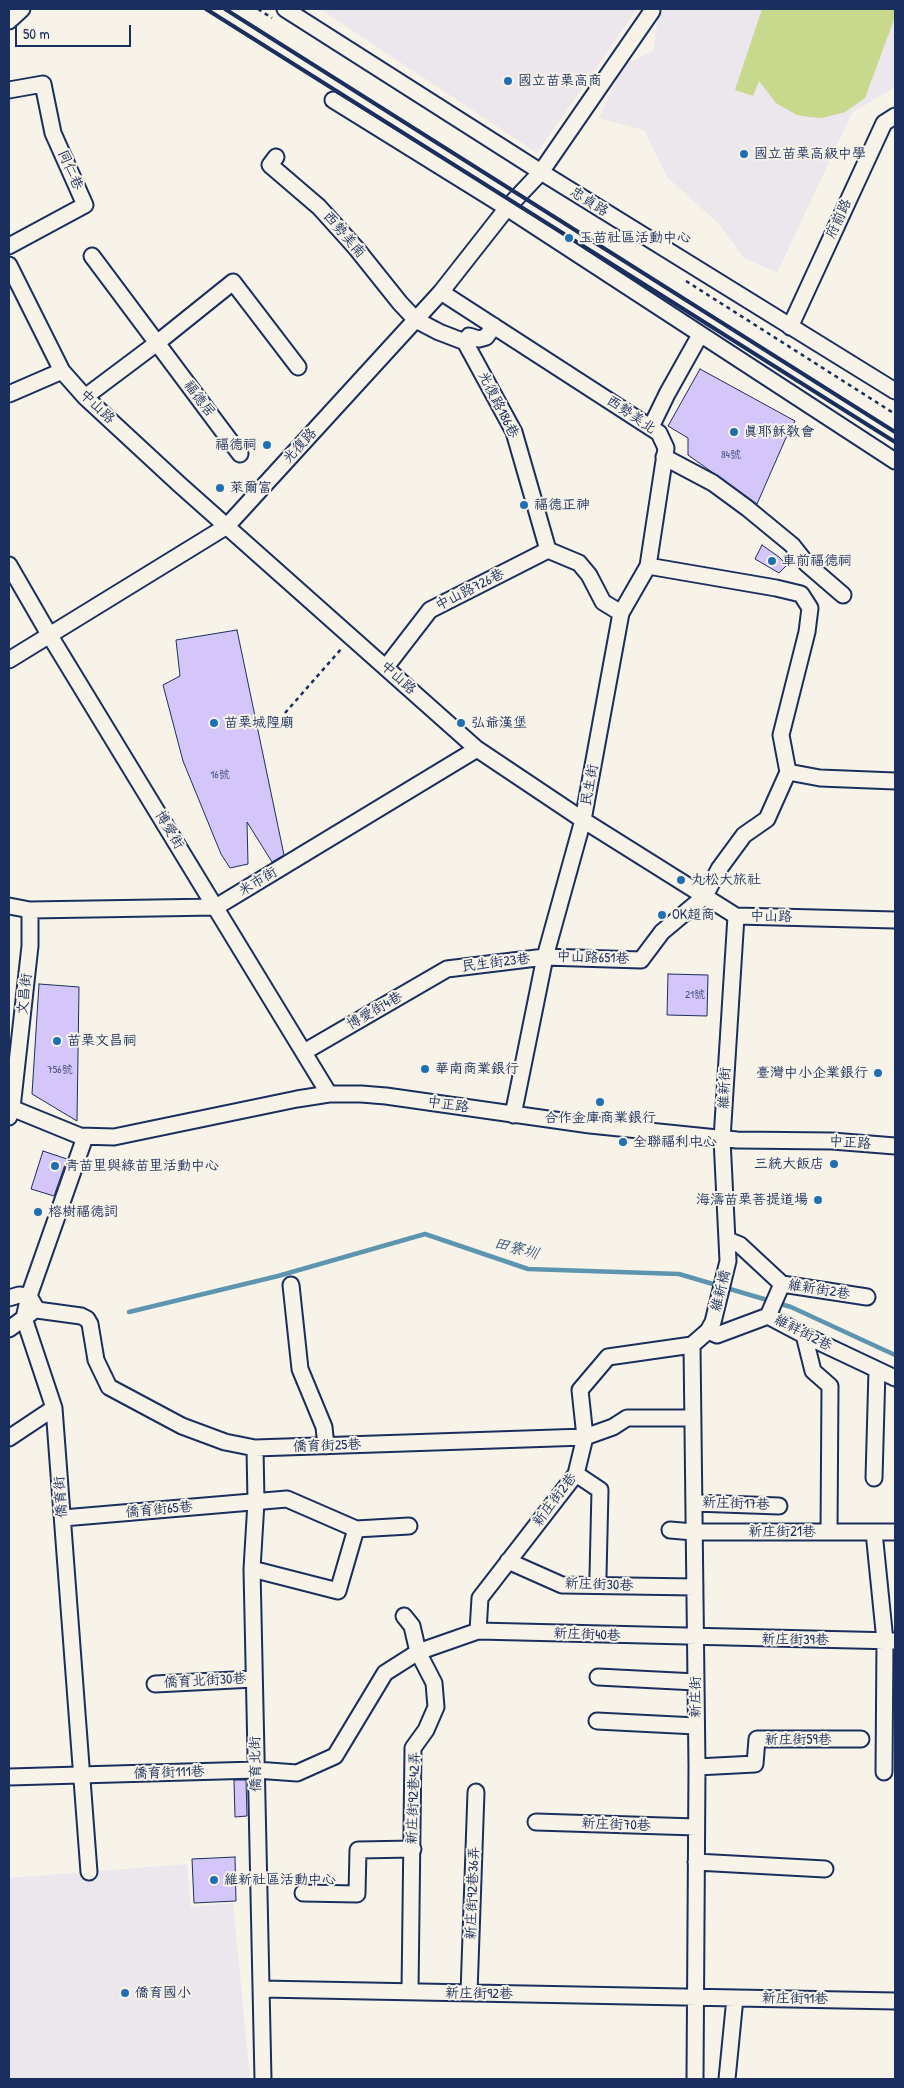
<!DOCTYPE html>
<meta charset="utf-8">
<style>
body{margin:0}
#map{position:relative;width:904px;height:2088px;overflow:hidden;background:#f7f3e8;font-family:"Patrick Hand",sans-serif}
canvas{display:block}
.frame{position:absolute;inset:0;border:10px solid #1b2f5e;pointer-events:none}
.scale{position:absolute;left:15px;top:25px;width:116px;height:22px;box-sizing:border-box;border:2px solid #1b2f5e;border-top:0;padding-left:6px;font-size:15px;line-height:18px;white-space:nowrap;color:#1b2f5e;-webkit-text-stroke:4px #f7f3e8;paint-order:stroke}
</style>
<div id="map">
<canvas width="904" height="2088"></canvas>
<div class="frame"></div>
<div class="scale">50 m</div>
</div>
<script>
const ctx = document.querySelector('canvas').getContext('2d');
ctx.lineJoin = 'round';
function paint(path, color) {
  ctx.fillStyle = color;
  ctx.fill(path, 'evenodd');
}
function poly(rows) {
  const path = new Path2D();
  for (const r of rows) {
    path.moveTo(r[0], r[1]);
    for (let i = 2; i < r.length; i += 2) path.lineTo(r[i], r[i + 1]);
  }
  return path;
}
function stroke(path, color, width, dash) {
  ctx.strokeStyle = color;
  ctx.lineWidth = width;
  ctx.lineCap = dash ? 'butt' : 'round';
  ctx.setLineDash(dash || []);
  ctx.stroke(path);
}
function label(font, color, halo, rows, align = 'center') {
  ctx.font = font + ' "Patrick Hand","LXGW WenKai TC",sans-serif';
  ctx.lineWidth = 4;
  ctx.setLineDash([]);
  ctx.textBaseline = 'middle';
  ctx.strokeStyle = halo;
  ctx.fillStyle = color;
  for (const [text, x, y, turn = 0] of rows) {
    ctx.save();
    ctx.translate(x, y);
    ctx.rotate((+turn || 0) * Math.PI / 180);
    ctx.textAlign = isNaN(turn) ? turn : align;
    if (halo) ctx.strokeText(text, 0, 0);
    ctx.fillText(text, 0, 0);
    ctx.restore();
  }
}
paint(poly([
 [320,9,637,9,537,153],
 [664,9,895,9,895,87,852,113,777,273,743,257,719,224,667,177,644,130,599,118,624,65,653,51,658,18],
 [187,1864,191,1907,233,1903,250,2079,9,2079,9,1878]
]), '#ece6ed');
paint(poly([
 [762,9,895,9,895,17,865,98,845,112,822,118,809,117,797,115,776,103,759,81,753,96,735,90]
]), '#c8d88c');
stroke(poly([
 [129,1312,278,1276,425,1234,528,1269,679,1274,791,1307,895,1355]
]), '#5d94b0', 4.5);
const building = poly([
 [700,369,795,421,785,440,757,504,688,455,688,438,668,426,700,369],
 [762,545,779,557,787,565,779,573,755,559,762,545],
 [237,630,284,855,272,862,247,822,248,864,230,868,221,854,183,761,163,685,180,676,176,640,237,630],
 [668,974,708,975,707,1016,667,1015,668,974],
 [39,984,79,987,77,1121,32,1094,39,984],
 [43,1151,67,1159,54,1196,31,1189,43,1151],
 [234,1780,246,1780,247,1816,235,1817,234,1780],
 [235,1857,236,1901,194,1903,192,1859,235,1857]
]);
paint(building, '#d4c6f8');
stroke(building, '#1b2f5e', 1);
const minor = poly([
 [285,9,541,172,895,391],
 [9,21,22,9],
 [9,90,43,84,53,133,85,205,9,246],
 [333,100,507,208,895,461],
 [276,157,270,165,319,207,356,248,400,303,416,320,439,332,465,342,514,432,548,550],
 [92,256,240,454],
 [9,265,62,371,85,397,179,484,477,749,583,820,736,916,895,920],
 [441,292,659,433,666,448,648,566,621,613,583,820,545,957,513,1115],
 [790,327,884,123,895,116],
 [465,342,469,336,479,339,486,337,494,326],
 [9,394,62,371],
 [85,397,157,343,233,282,298,367],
 [651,427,667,394,700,335],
 [664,457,713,483,747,508,792,545,807,564,843,595],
 [548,550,579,563,589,575,603,602,621,613],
 [9,565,50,636,329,1094],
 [648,566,776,588,801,594,810,608,807,632,781,735,788,772,820,778,895,781],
 [9,660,227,526,441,292,507,208,541,172,652,11],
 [386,667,430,610,548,550],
 [9,906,30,910,216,907,477,749],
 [304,1052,447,969,545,957,641,960,662,932,705,896,719,869,744,835,767,819,788,772],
 [9,1107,80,1136,114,1137,297,1099,329,1094,361,1094,386,1096,590,1125,737,1140,832,1141,895,1146],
 [9,1117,12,1108,30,946,30,910],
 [85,1137,29,1296,24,1318,54,1408,89,1872],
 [728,1240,740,1245,782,1284,867,1297],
 [291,1285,300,1369,324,1427,326,1446],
 [9,1298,19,1295,29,1296,37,1310,81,1316,87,1319,90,1324,96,1360,109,1387,182,1426,225,1442,255,1448,585,1437,613,1427,627,1418,693,1418],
 [768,1316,782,1284],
 [9,1329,31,1313],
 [708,1331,717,1335,768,1316,804,1335,895,1378],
 [804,1335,813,1371,830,1386,829,1532],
 [9,1438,54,1408],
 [255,1448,256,1502,252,1569,263,2079],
 [576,1474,600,1490,598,1576],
 [874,1478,877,1370],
 [694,1503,779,1506],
 [63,1518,287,1499,356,1529,409,1526],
 [670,1530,694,1532,895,1532],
 [874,1532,885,1641,884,1772],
 [508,1561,562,1585,695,1587],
 [252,1569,338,1591,356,1529],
 [404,1616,412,1626,418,1652,434,1683,436,1707,426,1730,413,1748,410,1992],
 [478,1631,480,1598,576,1474,585,1437,580,1390,608,1357,692,1345],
 [598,1677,696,1682],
 [155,1684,254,1679],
 [597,1721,696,1726],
 [697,1767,755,1764,757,1739,861,1739],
 [9,1777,256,1770,297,1773,335,1756,385,1673,418,1652,478,1631,895,1641],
 [536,1822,696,1827],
 [696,1862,825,1869],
 [303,1893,357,1894,358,1850,413,1849],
 [262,1989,895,2001],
 [469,1993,476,1792],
 [695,2079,697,1767,692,1345,708,1331,713,1322,728,1261,722,1139,736,916],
 [727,2079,735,1998]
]);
stroke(minor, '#1b2f5e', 19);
stroke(poly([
 [258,9,272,18],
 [686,281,895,414],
 [285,713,342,648]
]), '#1b2f5e', 2.5, [4, 4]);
stroke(minor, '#f7f3e8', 15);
stroke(poly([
 [206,9,895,442],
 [225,9,895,432]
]), '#1b2f5e', 4);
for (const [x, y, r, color] of [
 [508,81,5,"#1f6fb2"],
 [744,154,5,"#1f6fb2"],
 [569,238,5,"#1f6fb2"],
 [734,432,5,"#1f6fb2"],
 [267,445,5,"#1f6fb2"],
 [220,488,5,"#1f6fb2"],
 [524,505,5,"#1f6fb2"],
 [772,561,5,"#1f6fb2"],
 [214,723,5,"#1f6fb2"],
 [461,723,5,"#1f6fb2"],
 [681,880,5,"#1f6fb2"],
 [662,915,5,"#1f6fb2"],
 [57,1041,5,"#1f6fb2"],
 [425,1069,5,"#1f6fb2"],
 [878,1073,5,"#1f6fb2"],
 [600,1102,5,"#1f6fb2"],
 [623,1142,5,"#1f6fb2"],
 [834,1164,5,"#1f6fb2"],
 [55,1166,5,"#1f6fb2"],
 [818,1200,5,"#1f6fb2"],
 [38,1212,5,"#1f6fb2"],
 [214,1880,5,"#1f6fb2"],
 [125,1993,5,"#1f6fb2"]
]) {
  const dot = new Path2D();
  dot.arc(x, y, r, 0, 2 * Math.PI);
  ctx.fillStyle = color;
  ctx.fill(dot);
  stroke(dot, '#f7f3e8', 2);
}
label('11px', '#495584', null, [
 ["84號",731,455],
 ["16號",220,775],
 ["21號",695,995],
 ["756號",60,1070]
]);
label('14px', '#1b2f5e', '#f7f3e8', [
 ["國立苗栗高商",518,81],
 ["國立苗栗高級中學",754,154],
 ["玉苗社區活動中心",579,238],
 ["真耶穌教會",744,432],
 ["福德祠",257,445,"right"],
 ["萊爾富",230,488],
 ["福德正神",534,505],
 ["車前福德祠",782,561],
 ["苗栗城隍廟",224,723],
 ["弘爺漢堡",471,723],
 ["丸松大旅社",691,880],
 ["OK超商",672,915],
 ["苗栗文昌祠",67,1041],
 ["華南商業銀行",435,1069],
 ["臺灣中小企業銀行",868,1073,"right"],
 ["合作金庫商業銀行",600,1118,"center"],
 ["全聯福利中心",633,1142],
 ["三統大飯店",824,1164,"right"],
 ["青苗里與綠苗里活動中心",65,1166],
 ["海濤苗栗菩提道場",808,1200,"right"],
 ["榕樹福德詞",48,1212],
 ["維新社區活動中心",224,1880],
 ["僑育國小",135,1993]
], 'left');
label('14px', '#1b2f5e', '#f7f3e8', [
 ["同仁巷",70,170,66],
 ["忠貞路",589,202,32],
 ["府前路",839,219,-65],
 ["西勢美南",344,235,49],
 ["福德居",199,399,53],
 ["光復路186巷",498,405,63],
 ["中山路",97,407,44],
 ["西勢美北",631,415,34],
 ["光復路",300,446,-47],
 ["中山路726巷",470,590,-27],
 ["中山路",398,678,42],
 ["民生街",590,785,-80],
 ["博愛街",169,830,59],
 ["米市街",258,882,-31],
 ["中山路",771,917,1],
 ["中山路651巷",593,958,2],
 ["民生街23巷",496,963,-7],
 ["文昌街",25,994,-84],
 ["博愛街4巷",375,1011,-30],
 ["維新街",725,1088,-87],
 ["中正路",448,1105,8],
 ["中正路",850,1143,4],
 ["維新街2巷",819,1290,9],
 ["維新橋",721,1291,-76],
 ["維祥街2巷",803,1333,27],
 ["僑育街25巷",327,1446,-2],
 ["僑育街",61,1497,-94],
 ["新庄街2巷",555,1500,-53],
 ["新庄街17巷",736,1504,2],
 ["僑育街65巷",159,1510,-5],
 ["新庄街21巷",782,1532],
 ["新庄街30巷",599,1585,2],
 ["新庄街40巷",587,1635,2],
 ["新庄街39巷",795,1640,1],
 ["僑育北街30巷",205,1681,-3],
 ["新庄街",696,1697,-90],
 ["新庄街59巷",798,1740],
 ["僑育北街",256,1764,-91],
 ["僑育街111巷",169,1773,-2],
 ["新庄街92巷42弄",414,1798,-88],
 ["新庄街70巷",616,1825,2],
 ["新庄街92巷36弄",473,1893,-88],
 ["新庄街92巷",479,1994,1],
 ["新庄街91巷",795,1999,1]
]);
label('italic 15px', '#365980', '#f7f3e8', [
 ["田寮圳",516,1249,15]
]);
</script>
